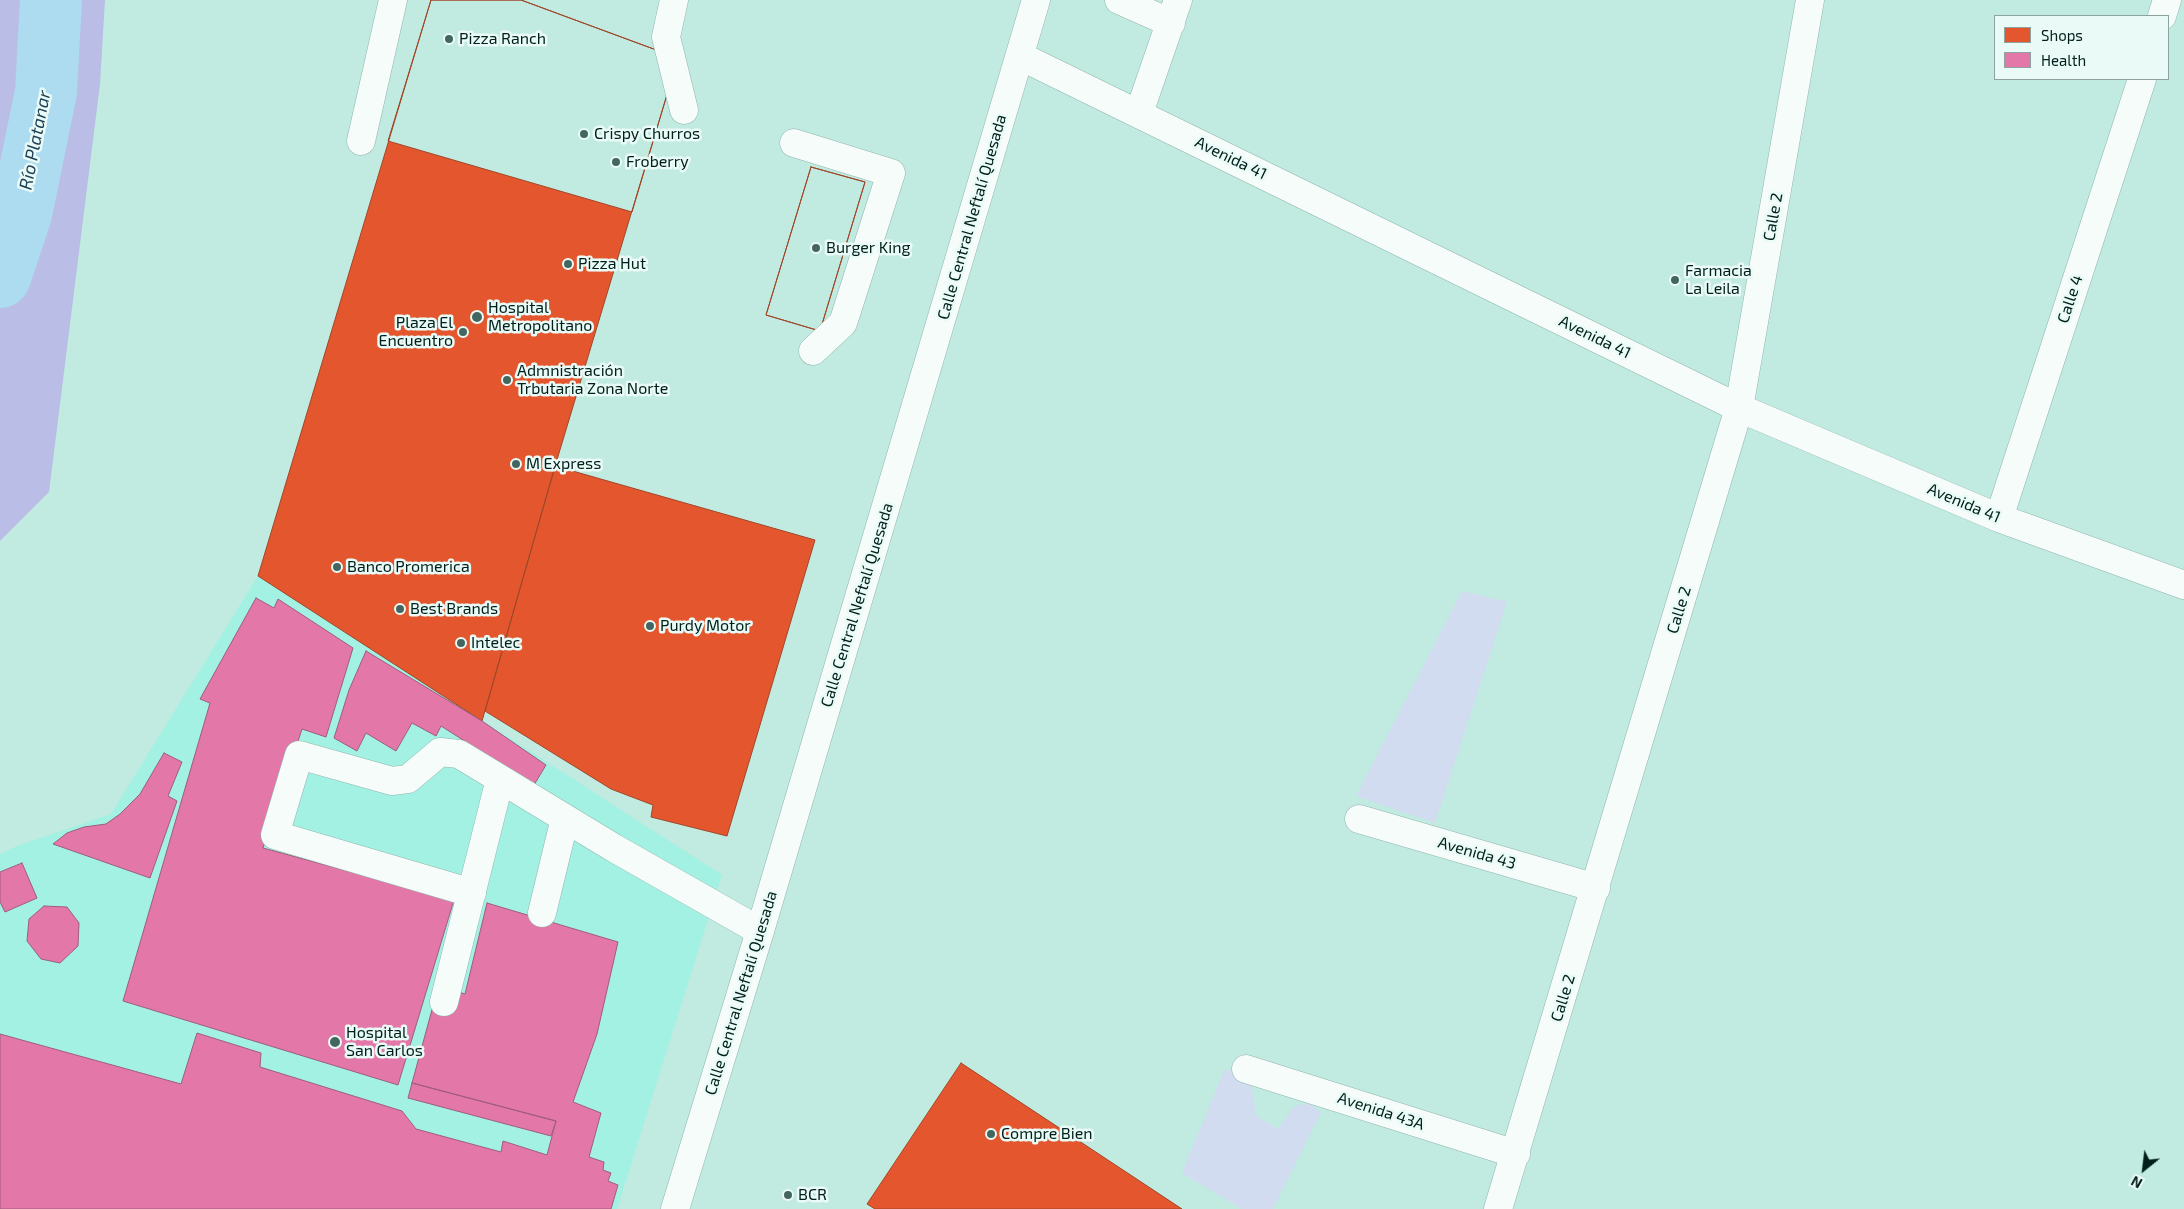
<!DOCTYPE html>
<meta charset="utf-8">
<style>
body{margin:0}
#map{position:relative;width:2184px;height:1209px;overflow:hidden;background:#c1eae1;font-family:"Exo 2",sans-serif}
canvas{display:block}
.legend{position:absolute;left:1994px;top:15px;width:175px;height:65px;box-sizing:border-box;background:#eafbf7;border:1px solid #8ca39f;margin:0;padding:6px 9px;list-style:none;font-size:15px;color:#001f1a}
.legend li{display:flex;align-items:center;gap:10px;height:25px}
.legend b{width:25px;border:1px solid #8ca39f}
.north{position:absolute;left:2119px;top:1144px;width:50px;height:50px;-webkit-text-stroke:4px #eafbf7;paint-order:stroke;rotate:209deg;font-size:14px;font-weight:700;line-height:20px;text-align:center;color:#001f1a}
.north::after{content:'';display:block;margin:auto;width:18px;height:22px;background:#001f1a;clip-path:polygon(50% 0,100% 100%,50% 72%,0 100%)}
</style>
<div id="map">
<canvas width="2184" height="1209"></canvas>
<ul class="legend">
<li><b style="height:14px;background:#e4572e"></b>Shops</li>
<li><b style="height:14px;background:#e377a8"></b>Health</li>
</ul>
<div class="north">N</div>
</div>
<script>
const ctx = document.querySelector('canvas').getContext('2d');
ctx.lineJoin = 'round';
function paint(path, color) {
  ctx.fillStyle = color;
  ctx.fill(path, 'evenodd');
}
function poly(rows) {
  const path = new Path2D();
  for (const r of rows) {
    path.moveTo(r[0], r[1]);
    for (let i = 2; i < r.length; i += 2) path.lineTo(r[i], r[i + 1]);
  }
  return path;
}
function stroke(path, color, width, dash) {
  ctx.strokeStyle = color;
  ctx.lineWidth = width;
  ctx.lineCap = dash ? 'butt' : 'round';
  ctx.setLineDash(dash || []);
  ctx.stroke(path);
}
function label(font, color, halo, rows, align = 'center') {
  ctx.font = font + ' "Exo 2",sans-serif';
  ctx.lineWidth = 5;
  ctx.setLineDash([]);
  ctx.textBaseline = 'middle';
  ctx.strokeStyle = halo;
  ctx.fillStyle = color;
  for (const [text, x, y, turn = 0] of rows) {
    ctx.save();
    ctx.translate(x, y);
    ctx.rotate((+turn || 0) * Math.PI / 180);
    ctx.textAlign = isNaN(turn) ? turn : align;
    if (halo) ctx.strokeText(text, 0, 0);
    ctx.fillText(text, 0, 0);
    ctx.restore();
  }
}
paint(poly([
 [258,576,722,875,617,1209,0,1209,0,854,17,846,111,814]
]), '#a2f1e2');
paint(poly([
 [1462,591,1507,602,1435,823,1356,796],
 [1225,1068,1251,1084,1256,1116,1278,1129,1291,1110,1298,1105,1309,1104,1321,1112,1273,1209,1242,1209,1182,1173]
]), '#d1dcf0');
paint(poly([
 [0,0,105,0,100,84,49,492,0,541]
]), '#babde5');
const shops = poly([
 [431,0,521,0,678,58,559,453,482,721,258,576,431,0],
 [431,0,521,0,678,58,632,212,388,141,431,0],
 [811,167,865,182,820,331,766,315,811,167],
 [811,167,865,182,820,331,766,315,811,167],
 [555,466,815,540,727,836,651,817,653,805,611,789,485,711,555,466],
 [961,1063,1182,1209,875,1209,867,1204,961,1063]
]);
paint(shops, '#e4572e');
stroke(shops, '#a04628', 1);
const health = poly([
 [256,598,274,608,278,599,353,648,326,737,302,729,263,848,454,900,398,1085,123,1001,210,703,200,699,256,598],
 [366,651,482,721,546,765,534,785,441,726,436,736,412,723,396,751,366,733,357,751,334,738,349,690,366,651],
 [164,753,182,762,168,796,177,801,150,878,53,844,67,833,84,827,106,824,120,814,140,794,164,753],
 [22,863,37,898,5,912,0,902,0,872,22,863],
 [487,903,618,942,597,1034,573,1102,601,1113,589,1157,604,1162,603,1170,611,1173,608,1181,618,1185,611,1209,0,1209,0,1034,181,1084,197,1033,261,1053,260,1067,402,1111,416,1129,501,1152,503,1141,547,1155,556,1121,412,1083,433,1006,459,992,465,994,487,903],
 [44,906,67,907,79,923,78,946,60,963,41,959,27,941,29,919,44,906],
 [412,1083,556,1121,551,1136,408,1098,412,1083]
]);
paint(health, '#e377a8');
stroke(health, '#9f5d7d', 1);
stroke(poly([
 [0,277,21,214,46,92,51,0]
]), '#addbf0', 62);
const minor = poly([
 [674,0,666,37,684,110],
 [1119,0,1171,23],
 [2162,16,2167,0],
 [1020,56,1739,408,1999,518,2184,585],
 [1139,113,1178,0],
 [361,141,393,0],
 [794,143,891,173,843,323,813,351],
 [1999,518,2142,79],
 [1359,819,1596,888],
 [472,893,275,835,299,755,392,781,408,779,440,752,459,754,614,848,760,931],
 [542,913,565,818],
 [444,1002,500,779],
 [1246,1069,1516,1154],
 [1498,1209,1739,408,1810,0]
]);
const major = poly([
 [675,1209,760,931,1036,0]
]);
stroke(minor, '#90b6ae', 29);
stroke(major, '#90b6ae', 29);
stroke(minor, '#f6fcfa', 28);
stroke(major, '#f6fcfa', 28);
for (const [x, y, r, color] of [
 [449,39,5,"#446660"],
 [584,134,5,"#446660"],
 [616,162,5,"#446660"],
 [816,248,5,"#446660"],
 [568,264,5,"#446660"],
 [1675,280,5,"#446660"],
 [477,317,6,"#446660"],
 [463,332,5,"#446660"],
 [507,380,5,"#446660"],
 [516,464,5,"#446660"],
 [337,567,5,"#446660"],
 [400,609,5,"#446660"],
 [650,626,5,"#446660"],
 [461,643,5,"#446660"],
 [335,1042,6,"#446660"],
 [991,1134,5,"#446660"],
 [788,1195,5,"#446660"]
]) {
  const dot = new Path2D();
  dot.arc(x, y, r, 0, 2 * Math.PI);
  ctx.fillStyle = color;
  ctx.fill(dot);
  stroke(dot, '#eafbf7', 2);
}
label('16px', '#001f1a', '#eafbf7', [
 ["Pizza Ranch",459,39],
 ["Crispy Churros",594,134],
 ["Froberry",626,162],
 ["Burger King",826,248],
 ["Pizza Hut",578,264],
 ["Farmacia",1685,271],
 ["La Leila",1685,289],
 ["Hospital",488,308],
 ["Metropolitano",488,326],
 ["Plaza El",453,323,"right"],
 ["Encuentro",453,341,"right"],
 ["Admnistración",517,371],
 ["Trbutaria Zona Norte",517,389],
 ["M Express",526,464],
 ["Banco Promerica",347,567],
 ["Best Brands",410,609],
 ["Purdy Motor",660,626],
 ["Intelec",471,643],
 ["Hospital",346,1033],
 ["San Carlos",346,1051],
 ["Compre Bien",1001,1134],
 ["BCR",798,1195]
], 'left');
label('16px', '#001f1a', '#eafbf7', [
 ["Avenida 41",1231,158,26],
 ["Calle Central Neftalí Quesada",972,217,-74],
 ["Calle 2",1773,217,-80],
 ["Calle 4",2070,299,-72],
 ["Avenida 41",1595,337,26],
 ["Avenida 41",1964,503,23],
 ["Calle Central Neftalí Quesada",857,605,-73],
 ["Calle 2",1679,610,-73],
 ["Avenida 43",1477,853,16],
 ["Calle Central Neftalí Quesada",741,993,-73],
 ["Calle 2",1563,998,-73],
 ["Avenida 43A",1381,1111,18]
]);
label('italic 18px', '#1b3f56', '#eafbf7', [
 ["Río Platanar",35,140,-79]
]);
</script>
